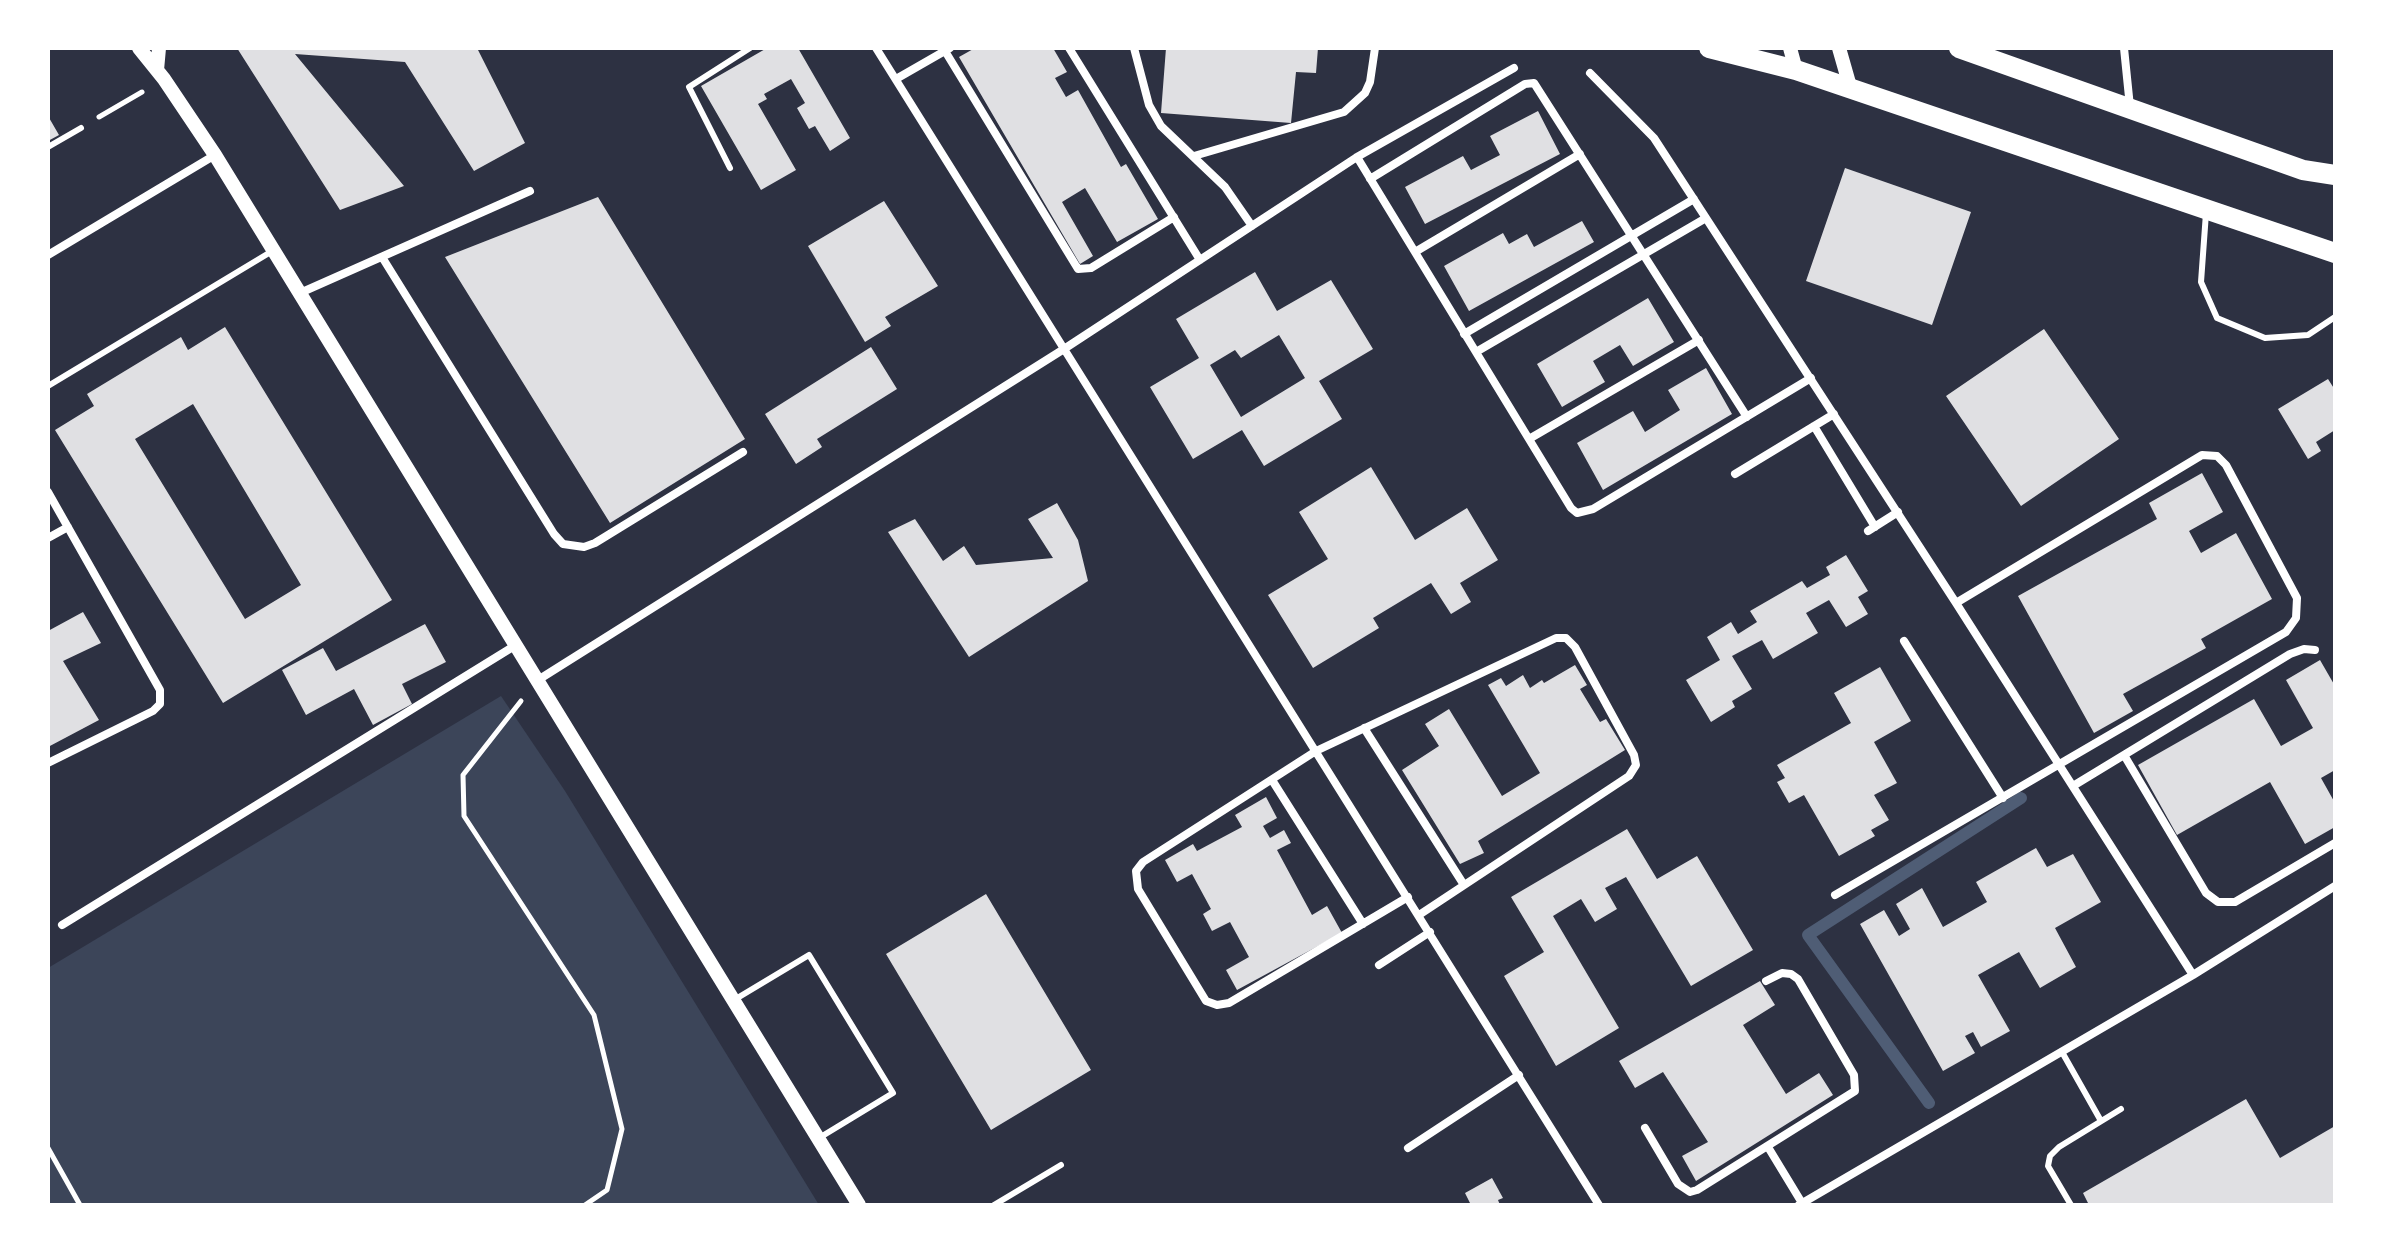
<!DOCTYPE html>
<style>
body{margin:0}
#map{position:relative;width:2383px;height:1253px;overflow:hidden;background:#2d3142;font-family:"Source Sans 3",sans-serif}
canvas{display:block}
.frame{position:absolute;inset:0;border:50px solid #fff;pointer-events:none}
</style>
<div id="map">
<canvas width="2383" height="1253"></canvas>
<div class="frame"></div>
</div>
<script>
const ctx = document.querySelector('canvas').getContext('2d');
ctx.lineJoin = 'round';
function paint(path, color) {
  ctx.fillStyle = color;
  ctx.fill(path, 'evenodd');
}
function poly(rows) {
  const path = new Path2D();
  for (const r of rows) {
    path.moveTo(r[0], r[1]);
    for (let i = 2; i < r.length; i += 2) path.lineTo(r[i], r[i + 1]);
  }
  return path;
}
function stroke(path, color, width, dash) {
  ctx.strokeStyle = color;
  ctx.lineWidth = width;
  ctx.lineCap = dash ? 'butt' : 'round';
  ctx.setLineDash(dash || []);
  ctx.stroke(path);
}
paint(poly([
 [501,696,565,791,819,1205,48,1205,48,968]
]), '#3c4559');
stroke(poly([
 [1929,1103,1808,935,2021,798]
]), '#4f5d75', 12);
paint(poly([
 [237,48,461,48,462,50,477,48,525,143,474,171,405,62,295,54,404,186,340,210],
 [767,48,798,48,850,138,830,151,815,126,809,129,797,108,805,103,791,79,764,94,767,99,758,104,796,170,761,190,701,86],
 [975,48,1053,48,1067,72,1055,78,1066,97,1078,90,1121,167,1126,164,1158,219,1117,242,1085,188,1062,202,1093,256,1080,264,959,57],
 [1166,48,1318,48,1316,73,1296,72,1291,123,1161,113],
 [1538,111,1560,154,1425,224,1405,187,1463,156,1471,170,1500,155,1490,136],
 [48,116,59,135,48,141],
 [1845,168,1971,212,1932,325,1806,281],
 [598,197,745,439,610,523,445,257],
 [884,201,938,286,885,317,891,326,865,342,808,246],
 [1582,221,1594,242,1469,311,1444,266,1503,233,1509,244,1527,234,1534,247],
 [1255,272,1277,311,1331,280,1373,349,1319,381,1342,419,1264,466,1242,430,1193,459,1150,387,1199,358,1176,319],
 [1279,335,1305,378,1241,417,1210,365,1235,350,1241,358],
 [1648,298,1674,342,1633,366,1620,345,1593,361,1605,382,1562,407,1537,364],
 [225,327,392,600,223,703,55,430,94,406,87,394,181,337,188,350],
 [193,404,301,585,245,619,135,439],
 [2044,329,2119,439,2021,506,1946,396],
 [871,347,897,389,817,439,822,447,796,464,765,414],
 [1706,368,1732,414,1603,490,1577,443,1633,411,1645,432,1680,410,1668,390],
 [2328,379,2335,390,2335,430,2316,442,2321,451,2308,459,2278,409],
 [1371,467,1415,540,1467,508,1498,560,1460,583,1471,602,1451,614,1431,583,1373,618,1379,628,1313,668,1268,595,1328,559,1299,512],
 [2202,473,2223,512,2189,531,2201,553,2236,533,2272,599,2201,639,2206,648,2123,694,2133,711,2094,733,2018,596,2157,519,2149,503],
 [1057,503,1078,540,1088,581,969,657,888,532,915,519,943,561,964,546,976,565,1053,558,1028,519],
 [1846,555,1868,591,1858,597,1868,614,1846,627,1829,600,1806,613,1818,633,1773,659,1762,640,1732,656,1752,689,1732,701,1735,707,1711,722,1686,680,1720,660,1707,637,1731,622,1738,634,1757,622,1750,611,1802,581,1807,588,1830,575,1826,567],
 [83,612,101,643,63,661,99,720,48,747,48,631],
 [425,624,446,662,402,684,412,704,373,725,354,689,306,715,282,670,323,648,336,671],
 [2320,660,2335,686,2335,770,2321,778,2335,803,2335,827,2305,844,2270,782,2177,835,2138,765,2254,699,2281,746,2313,728,2286,680],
 [1575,665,1587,685,1580,689,1600,722,1606,719,1625,750,1478,841,1484,853,1460,864,1402,770,1439,746,1425,724,1449,709,1502,796,1540,773,1488,685,1501,678,1506,686,1523,675,1530,688,1542,680,1544,683],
 [1880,667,1911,721,1874,742,1897,783,1874,795,1889,820,1871,830,1875,836,1839,856,1804,795,1789,803,1777,782,1785,778,1777,765,1851,723,1834,693],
 [1266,797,1277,818,1263,826,1270,838,1284,830,1291,843,1277,850,1312,915,1327,906,1342,933,1237,990,1226,970,1249,957,1230,922,1212,931,1203,914,1211,909,1192,874,1177,882,1165,860,1193,844,1197,851,1242,827,1235,815],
 [1627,829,1657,879,1697,856,1753,950,1691,986,1626,877,1605,888,1617,909,1595,922,1581,899,1553,916,1619,1028,1556,1066,1504,976,1544,952,1511,897],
 [2036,848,2047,867,2073,854,2101,902,2055,928,2076,967,2040,988,2019,952,1978,975,2010,1031,1981,1047,1973,1032,1965,1036,1975,1053,1943,1071,1860,924,1884,910,1899,936,1910,929,1896,904,1922,888,1943,927,1987,902,1976,882],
 [986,894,1091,1070,991,1130,886,954],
 [1760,981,1775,1005,1743,1025,1786,1094,1819,1073,1833,1095,1696,1181,1682,1156,1708,1142,1663,1072,1635,1088,1619,1061],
 [2246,1099,2280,1158,2335,1126,2335,1205,2089,1205,2083,1193],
 [1492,1178,1503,1198,1498,1200,1500,1205,1471,1205,1465,1193]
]), '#e0e0e3');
stroke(poly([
 [99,117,142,92],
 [521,701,463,775,464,816,594,1015,622,1129,607,1190,585,1205],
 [48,1148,80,1205]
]), '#fff', 5);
stroke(poly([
 [48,147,81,128],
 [730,168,689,87,750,48],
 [2206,213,2201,282,2217,318,2265,338,2308,335,2335,317],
 [48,386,274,250],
 [734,1000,809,955,893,1093,819,1138],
 [2062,1052,2101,1121],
 [994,1205,1061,1165],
 [2071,1205,2048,1166,2050,1156,2059,1147,2121,1109]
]), '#fff', 6);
stroke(poly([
 [876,48,1599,1205],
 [1069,48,1200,260],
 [1134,48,1149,105,1161,126,1225,187,1252,226],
 [2124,48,2130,107],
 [945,51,1078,269,1091,268,1174,217],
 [1590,73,1654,138,1956,603,2193,975],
 [896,79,950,48],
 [1194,156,1344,112,1365,93,1370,82,1375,48],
 [1357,157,1571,508,1577,513,1593,509,1811,378],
 [1370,179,1525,84,1534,83,1747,417],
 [1415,252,1580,154],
 [48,255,215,155],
 [382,257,554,534,563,544,584,547,595,543,743,452],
 [300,293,530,191],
 [1464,334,1694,199],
 [1476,352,1706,218],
 [1814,426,1875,527],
 [1529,439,1699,340],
 [1735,474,1834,414],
 [48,492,160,690,160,704,153,711,48,763],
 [1868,531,1898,512],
 [48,538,68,527],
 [1904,641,2003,798],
 [538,680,1064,349,1357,157,1514,68],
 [1364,728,1464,885],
 [2124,755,2206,893,2218,902,2235,902,2335,843],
 [1272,780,1363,924],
 [2073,786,2290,654,2304,649,2315,650],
 [1835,895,2286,632,2296,618,2297,598,2226,465,2217,456,2202,455,1956,603],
 [1408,897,1229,1003,1217,1005,1206,1001,1138,889,1136,871,1143,862,1316,751,1556,638,1566,638,1575,647,1634,755,1636,765,1629,776,1419,915],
 [62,925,516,645],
 [1379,965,1430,932],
 [1645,1128,1678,1184,1690,1192,1697,1190,1855,1091,1854,1075,1798,979,1791,974,1782,973,1766,981],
 [1768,1147,1802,1203],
 [1408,1148,1519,1075],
 [1799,1205,2193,975,2335,886]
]), '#fff', 8);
stroke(poly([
 [139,48,164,79,215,155,859,1205],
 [1790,48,1796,70],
 [1839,48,1851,90],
 [157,70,159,48]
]), '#fff', 14);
stroke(poly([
 [1709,48,1796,70,2335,253],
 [1959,48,2303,170,2335,175]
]), '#fff', 20);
</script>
